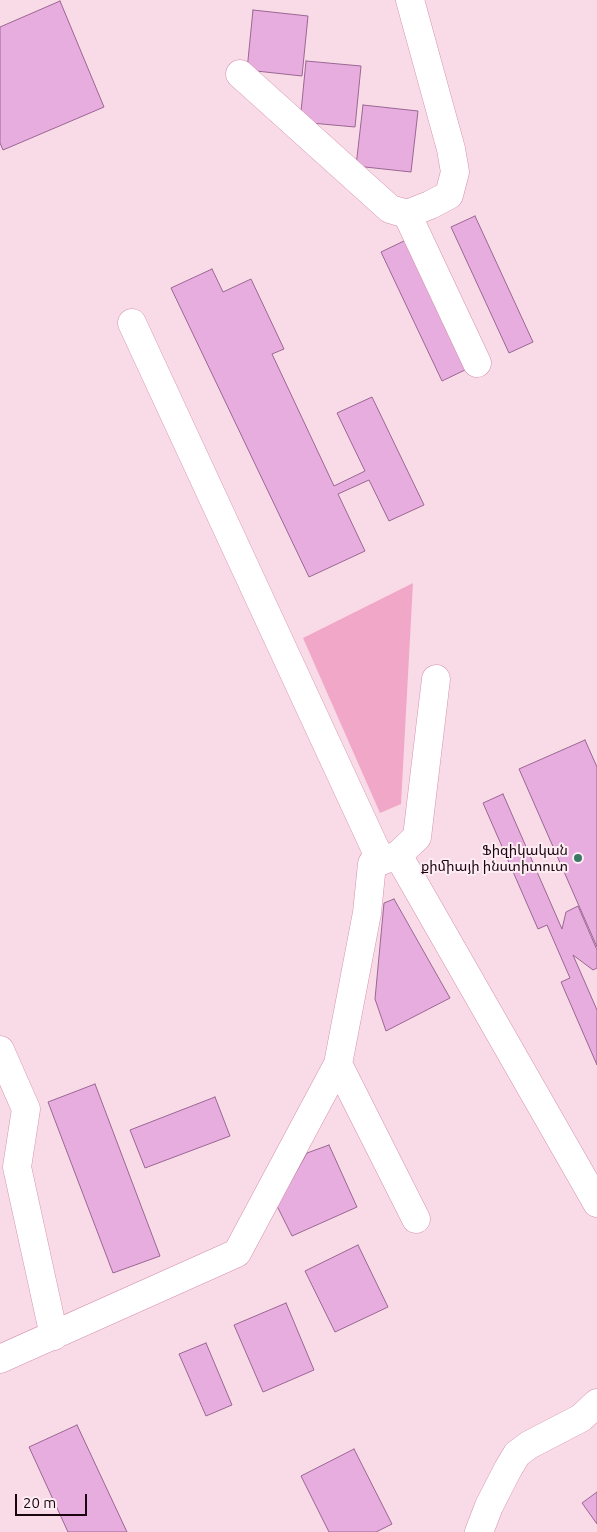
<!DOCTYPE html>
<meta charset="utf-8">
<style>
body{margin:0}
#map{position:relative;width:597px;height:1532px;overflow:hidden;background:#f9dbe7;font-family:Ubuntu,sans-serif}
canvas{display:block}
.scale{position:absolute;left:15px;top:1494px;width:72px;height:22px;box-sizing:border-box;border:2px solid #1a040f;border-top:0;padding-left:6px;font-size:15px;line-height:18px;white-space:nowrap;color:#1a040f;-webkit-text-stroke:4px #fdedf3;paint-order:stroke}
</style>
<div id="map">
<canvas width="597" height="1532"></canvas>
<div class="scale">20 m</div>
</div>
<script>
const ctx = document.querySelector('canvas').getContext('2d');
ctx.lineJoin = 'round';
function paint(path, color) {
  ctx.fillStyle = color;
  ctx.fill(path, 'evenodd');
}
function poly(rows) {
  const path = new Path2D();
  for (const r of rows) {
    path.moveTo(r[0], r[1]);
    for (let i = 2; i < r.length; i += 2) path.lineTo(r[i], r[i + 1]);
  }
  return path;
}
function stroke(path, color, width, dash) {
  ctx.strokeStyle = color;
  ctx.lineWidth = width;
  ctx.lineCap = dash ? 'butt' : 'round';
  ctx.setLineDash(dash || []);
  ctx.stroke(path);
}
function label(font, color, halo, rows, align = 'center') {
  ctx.font = font + ' Ubuntu,"Noto Sans Armenian",sans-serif';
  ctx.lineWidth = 4;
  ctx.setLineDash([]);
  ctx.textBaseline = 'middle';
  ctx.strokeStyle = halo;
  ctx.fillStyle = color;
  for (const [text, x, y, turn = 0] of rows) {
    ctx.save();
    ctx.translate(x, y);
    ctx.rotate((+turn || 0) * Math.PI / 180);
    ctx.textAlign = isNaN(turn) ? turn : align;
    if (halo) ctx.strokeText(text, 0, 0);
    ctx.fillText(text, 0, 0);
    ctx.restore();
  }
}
paint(poly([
 [413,583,401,804,380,813,303,638]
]), '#f1a8c8');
const building = poly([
 [60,1,104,107,3,150,0,143,0,27,60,1],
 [253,10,308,16,302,76,247,70,253,10],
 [306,61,361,66,355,127,300,122,306,61],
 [363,105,418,111,411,172,356,166,363,105],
 [475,216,533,342,509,353,451,227,475,216],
 [406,240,467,369,442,381,381,252,406,240],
 [212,269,223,292,251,279,284,349,272,354,334,486,365,471,337,413,372,397,424,505,389,521,369,480,338,494,365,551,309,577,171,288,212,269],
 [585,740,597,767,597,947,519,769,585,740],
 [503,794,562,929,566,912,578,906,597,950,597,968,593,970,573,955,597,1010,597,1065,561,982,570,978,547,925,538,929,483,803,503,794],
 [394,899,450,998,386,1031,375,999,384,903,394,899],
 [95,1084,160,1256,113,1273,48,1102,95,1084],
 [215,1097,230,1136,145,1168,130,1130,215,1097],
 [329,1145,357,1207,292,1236,277,1206,307,1153,329,1145],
 [358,1245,388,1307,335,1332,305,1271,358,1245],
 [286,1303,314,1370,263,1392,234,1325,286,1303],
 [206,1343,232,1405,206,1416,179,1354,206,1343],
 [77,1425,127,1532,68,1532,29,1447,77,1425],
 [354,1449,392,1524,376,1532,329,1532,301,1476,354,1449],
 [597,1492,597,1524,582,1503,597,1492]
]);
paint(building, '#e7adde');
stroke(building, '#9a6693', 1);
const minor = poly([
 [240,74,390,209,407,214,430,205,449,195,455,172,451,149,410,0],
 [407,214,477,363],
 [132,323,381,861],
 [398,855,597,1203],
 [0,1050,26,1109,17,1167,54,1336],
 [338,1064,416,1219],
 [0,1359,237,1253,338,1064,367,913,372,864,398,855,417,837,436,679],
 [479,1532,489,1506,508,1469,517,1454,529,1445,581,1418,597,1403]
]);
stroke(minor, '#d590ae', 29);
stroke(minor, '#fff', 28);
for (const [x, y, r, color] of [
 [578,858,5,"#397865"]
]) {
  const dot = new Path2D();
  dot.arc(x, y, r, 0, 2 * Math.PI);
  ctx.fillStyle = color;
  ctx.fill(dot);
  stroke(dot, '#fdedf3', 2);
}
label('14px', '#1a040f', '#fdedf3', [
 ["Ֆիզիկական",568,850],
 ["քիմիայի ինստիտուտ",568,866]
], 'right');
</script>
